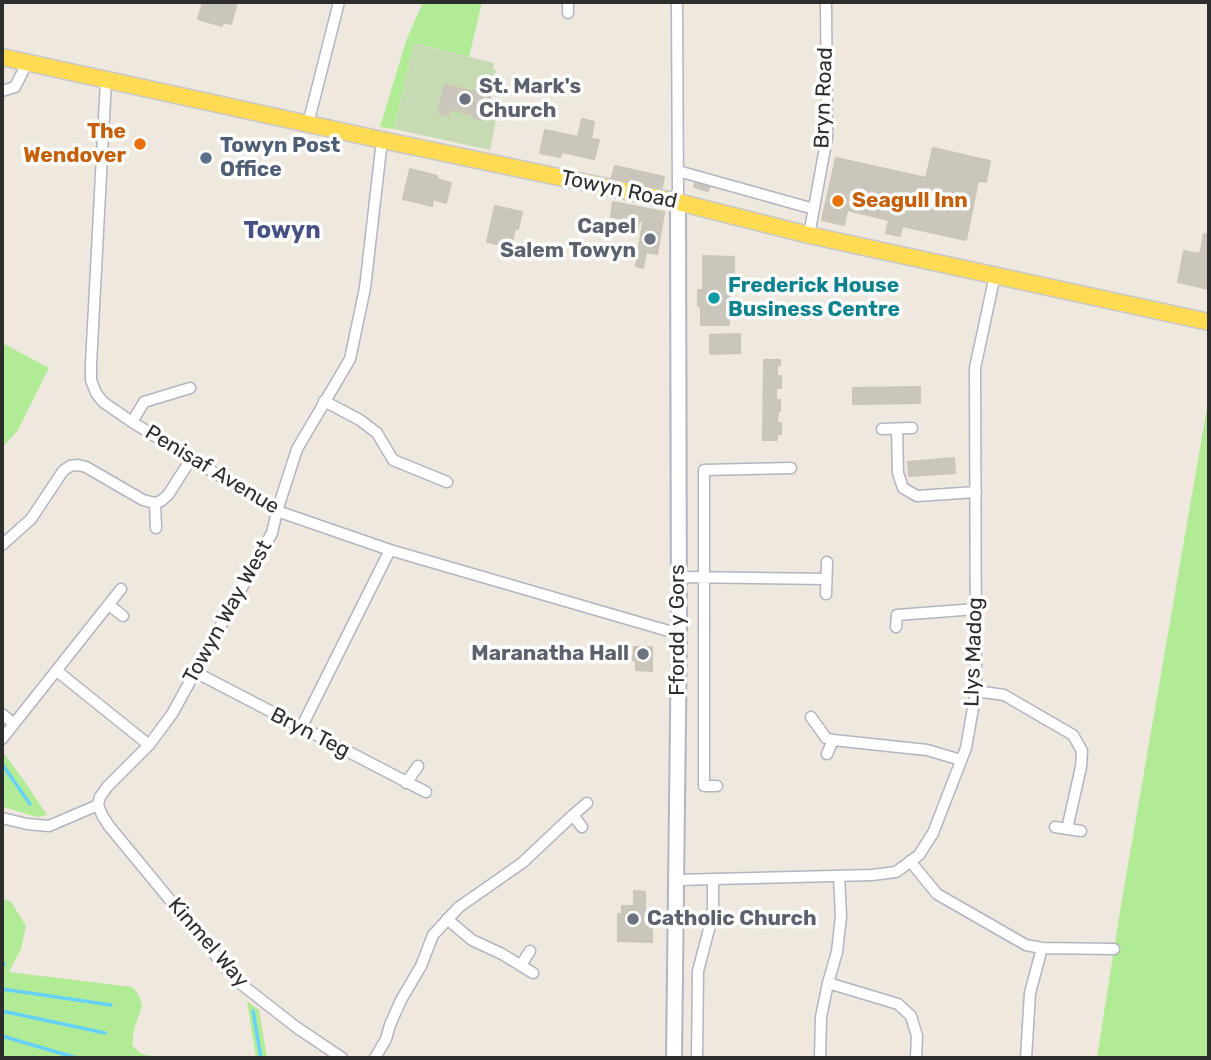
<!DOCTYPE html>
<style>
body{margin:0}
#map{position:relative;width:1211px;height:1060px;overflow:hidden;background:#efe8de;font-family:Rubik,sans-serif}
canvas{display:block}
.frame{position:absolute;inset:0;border:4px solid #2d2d2d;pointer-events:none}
</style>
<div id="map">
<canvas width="1211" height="1060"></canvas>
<div class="frame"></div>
</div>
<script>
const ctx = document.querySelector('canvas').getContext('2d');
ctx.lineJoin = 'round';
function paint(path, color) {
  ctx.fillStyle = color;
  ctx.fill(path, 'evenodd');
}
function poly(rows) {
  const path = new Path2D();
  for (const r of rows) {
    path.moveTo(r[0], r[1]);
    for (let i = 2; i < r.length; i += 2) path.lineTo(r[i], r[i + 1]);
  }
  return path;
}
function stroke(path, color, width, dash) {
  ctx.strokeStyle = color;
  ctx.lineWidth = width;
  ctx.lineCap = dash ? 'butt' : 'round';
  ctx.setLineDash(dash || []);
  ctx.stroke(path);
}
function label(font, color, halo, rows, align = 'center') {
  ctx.font = font + ' Rubik,sans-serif';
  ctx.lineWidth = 7;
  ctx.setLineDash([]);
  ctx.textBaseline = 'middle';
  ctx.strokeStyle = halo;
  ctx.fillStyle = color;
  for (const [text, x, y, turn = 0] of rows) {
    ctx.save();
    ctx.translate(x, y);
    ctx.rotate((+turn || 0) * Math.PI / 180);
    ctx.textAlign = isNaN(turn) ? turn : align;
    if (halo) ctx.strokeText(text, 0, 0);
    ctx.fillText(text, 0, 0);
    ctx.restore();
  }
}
paint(poly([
 [423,2,482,2,469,57,414,43,394,129,380,127,406,41],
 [2,343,49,368,18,430,2,448],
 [1209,396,1209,1058,1097,1058,1119,917],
 [2,751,25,782,47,815,37,817,4,807,2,778],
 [2,898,11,902,26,926,21,949,9,972,132,987,139,995,142,1006,134,1029,132,1045,141,1054,163,1058,2,1058],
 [247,1001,259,1010,267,1058,256,1058]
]), '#b1eb95');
paint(poly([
 [414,43,494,63,493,69,496,70,488,103,499,105,490,150,394,129]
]), '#c6dbb3');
stroke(poly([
 [2,764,30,804],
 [2,966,4,964],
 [2,989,111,1005],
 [2,1011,105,1033],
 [253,1011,261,1058],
 [2,1036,77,1058]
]), '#66d2fc', 3.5);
const building = poly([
 [203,2,237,2,231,24,223,22,222,26,198,19,203,2],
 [445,85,490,95,488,103,498,105,495,118,486,116,485,120,473,118,474,115,449,109,448,115,439,113,441,107,439,107,445,85],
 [582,119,594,122,591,139,599,140,594,159,562,152,560,157,540,153,545,130,578,137,582,119],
 [933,148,990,161,986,182,978,181,966,240,902,226,900,236,886,233,889,220,847,210,844,225,822,220,836,158,926,178,933,148],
 [615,166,664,177,661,192,611,181,615,166],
 [410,169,437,176,437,179,451,183,446,203,433,199,432,206,403,199,410,169],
 [696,181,710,185,708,191,694,187,696,181],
 [613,202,664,212,662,225,639,221,637,233,627,231,630,220,611,217,613,202],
 [495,206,522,212,518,229,515,228,511,247,487,242,495,206],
 [643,222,662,225,657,254,646,252,643,268,636,266,643,222],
 [1204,234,1209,235,1209,289,1178,282,1184,251,1200,254,1204,234],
 [703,256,734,257,734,278,729,277,729,325,701,325,701,306,698,306,698,290,703,290,703,256],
 [740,334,740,353,710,354,710,335,740,334],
 [764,360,780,360,780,365,777,365,777,376,781,376,781,388,776,388,776,400,780,400,780,411,778,411,777,423,781,423,781,434,777,434,777,440,763,440,764,360],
 [920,387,920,403,853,404,853,388,920,387],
 [954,458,955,473,909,476,908,462,954,458],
 [634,647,652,647,652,671,636,670,636,660,633,660,634,647],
 [634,891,645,892,645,910,649,910,648,924,652,924,652,942,618,941,618,914,622,914,622,906,634,906,634,891]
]);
paint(building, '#cbc6bc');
stroke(building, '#cbc4b7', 2);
const street = poly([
 [568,2,568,13],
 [677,2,678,202],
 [106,80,91,364,91,380,96,393,103,402,132,422,277,511,390,550,679,634],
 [2,91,15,87,27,63],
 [308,124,339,2],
 [678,171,814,209],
 [809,235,827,137,826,2],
 [324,401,360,420,377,433,393,460,447,482],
 [132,422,144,402,190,388],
 [882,429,912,428],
 [897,429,898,473,903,488,917,496,976,492],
 [155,503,156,528],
 [2,545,31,519,63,471,70,466,78,465,86,467,143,500,155,503,161,501,168,495,191,459],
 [679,577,826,579],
 [826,594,827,562],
 [109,605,123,616],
 [896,627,897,615,976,609],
 [57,671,149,745],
 [195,672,426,792],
 [976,691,1004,695,1073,735,1082,751,1081,767,1067,829],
 [2,714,14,724],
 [811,717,826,738,833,740,927,750,961,760],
 [301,728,390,550],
 [2,739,121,589],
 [827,754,833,740],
 [406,783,418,766],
 [717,786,704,786,704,470,791,468],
 [98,805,102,815,109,826,236,980,296,1027,342,1058],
 [2,818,27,824,49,826,98,805,100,797,107,787,149,745,172,714,272,533,277,511,297,449,350,359,365,288,382,140],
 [582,827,573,815,587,803],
 [1055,827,1081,831],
 [910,861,937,894,1026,945,1042,948,1114,949],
 [676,880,872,875,896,872,919,855,933,833,966,748,976,691,975,368,995,275],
 [447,919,472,940,502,954,533,973],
 [521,965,530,951],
 [828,983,898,1004,911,1016,917,1036,916,1058],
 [375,1058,386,1039,390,1025,401,1000,421,966,433,935,459,907,522,863,573,815],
 [697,1058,698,971,709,929,713,908,713,879],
 [820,1058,821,1017,828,983,837,952,841,916,839,876],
 [1026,1058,1030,993,1042,948]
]);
const secondary = poly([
 [674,1058,679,634,678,202]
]);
const primary = poly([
 [2,57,382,140,678,202,809,235,1209,322]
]);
stroke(street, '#b2b4c2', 13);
stroke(secondary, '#b2b4c2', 18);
stroke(primary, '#c8c8c8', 19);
stroke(street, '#fff', 10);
stroke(secondary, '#fff', 14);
stroke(primary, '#ffda53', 16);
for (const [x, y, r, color] of [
 [465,99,7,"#6b7280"],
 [140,144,7,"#e8710a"],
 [206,158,7,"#5c6f8a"],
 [838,201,7,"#e8710a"],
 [650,239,7,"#6b7280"],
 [714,298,7,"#0f9aa8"],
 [643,654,7,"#6b7280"],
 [633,919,7,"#6b7280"]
]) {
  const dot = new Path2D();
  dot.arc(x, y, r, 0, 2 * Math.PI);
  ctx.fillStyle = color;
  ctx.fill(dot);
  stroke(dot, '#fff', 2.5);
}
label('bold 21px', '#5b616d', '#fff', [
 ["St. Mark's",479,87],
 ["Church",479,111],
 ["Capel",636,227,"right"],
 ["Salem Towyn",636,251,"right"],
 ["Maranatha Hall",629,654,"right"],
 ["Catholic Church",647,919]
], 'left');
label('21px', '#2d2d2d', '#fff', [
 ["Bryn Road",824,98,-88],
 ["Towyn Road",619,190,12],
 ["Penisaf Avenue",212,470,31],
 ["Towyn Way West",228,612,-61],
 ["Ffordd y Gors",678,630,-90],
 ["Llys Madog",974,652,-88],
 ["Bryn Teg",310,733,27],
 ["Kinmel Way",208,943,49]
]);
label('bold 21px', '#c56008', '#fff', [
 ["The",126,132],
 ["Wendover",126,156],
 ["Seagull Inn",852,201,"left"]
], 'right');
label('bold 21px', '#4e5e75', '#fff', [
 ["Towyn Post",220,146],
 ["Office",220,170]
], 'left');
label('bold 21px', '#0d838f', '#fff', [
 ["Frederick House",728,286],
 ["Business Centre",728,310]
], 'left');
label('bold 24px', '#475183', '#fff', [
 ["Towyn",282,231]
]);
</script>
